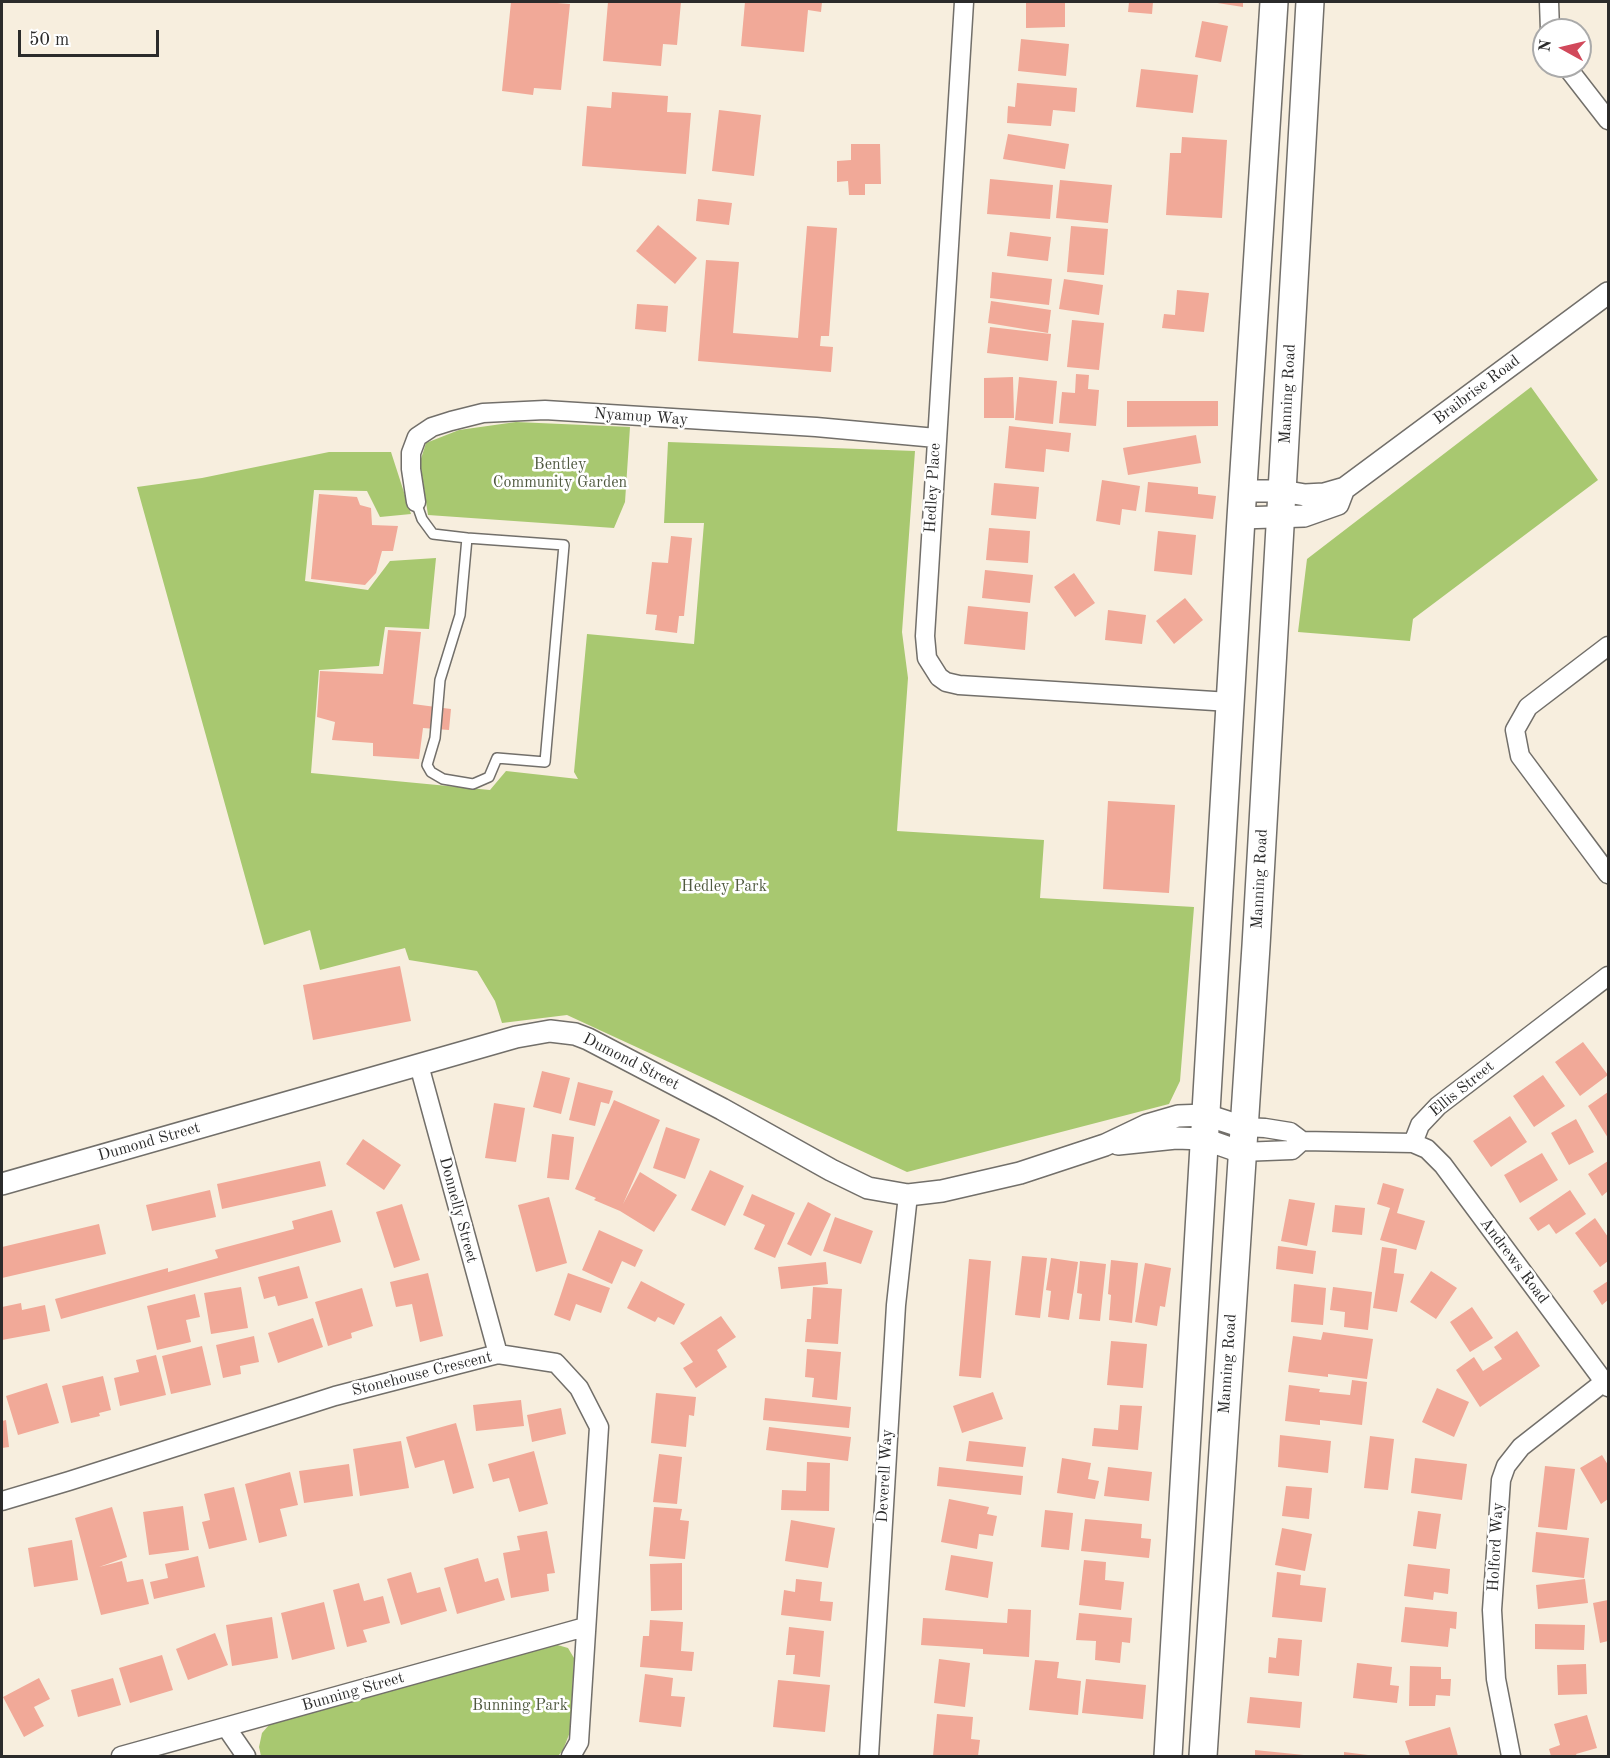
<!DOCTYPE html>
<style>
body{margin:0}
#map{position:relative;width:1610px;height:1758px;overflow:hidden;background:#f7eede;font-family:"Old Standard TT",serif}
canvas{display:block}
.frame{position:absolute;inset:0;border:3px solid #2b2b2b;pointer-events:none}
.north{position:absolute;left:1532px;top:18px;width:60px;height:60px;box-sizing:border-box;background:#fff;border:2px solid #aaa;border-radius:50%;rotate:278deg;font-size:16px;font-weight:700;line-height:24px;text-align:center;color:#2b2b2b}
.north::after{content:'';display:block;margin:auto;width:21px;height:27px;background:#d1495b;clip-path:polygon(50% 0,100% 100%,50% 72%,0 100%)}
.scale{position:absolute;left:18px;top:30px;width:141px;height:27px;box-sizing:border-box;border:3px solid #2b2b2b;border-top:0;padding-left:8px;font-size:18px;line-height:21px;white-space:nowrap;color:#2b2b2b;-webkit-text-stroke:4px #fff;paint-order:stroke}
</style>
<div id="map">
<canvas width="1610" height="1758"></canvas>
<div class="frame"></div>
<div class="north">N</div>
<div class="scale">50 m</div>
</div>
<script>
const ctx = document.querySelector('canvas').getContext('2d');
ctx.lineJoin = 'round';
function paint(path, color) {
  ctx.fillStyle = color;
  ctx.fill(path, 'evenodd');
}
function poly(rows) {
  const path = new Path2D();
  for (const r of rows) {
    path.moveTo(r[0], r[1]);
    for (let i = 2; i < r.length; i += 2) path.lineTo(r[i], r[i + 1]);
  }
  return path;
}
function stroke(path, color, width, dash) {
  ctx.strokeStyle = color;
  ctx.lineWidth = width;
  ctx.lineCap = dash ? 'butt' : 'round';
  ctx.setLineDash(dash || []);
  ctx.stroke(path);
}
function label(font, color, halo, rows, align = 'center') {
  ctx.font = font + ' "Old Standard TT",serif';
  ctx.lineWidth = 5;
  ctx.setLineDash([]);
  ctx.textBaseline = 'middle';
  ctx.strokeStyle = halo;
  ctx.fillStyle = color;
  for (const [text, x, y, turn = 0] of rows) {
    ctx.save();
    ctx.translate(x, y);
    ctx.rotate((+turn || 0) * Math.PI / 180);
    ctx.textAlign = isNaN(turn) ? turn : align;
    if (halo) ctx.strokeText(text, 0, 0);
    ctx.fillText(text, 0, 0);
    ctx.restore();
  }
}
paint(poly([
 [1531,387,1598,480,1413,619,1410,641,1298,632,1307,559],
 [516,422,630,427,625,502,614,528,428,515,420,462,426,443,459,430],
 [668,442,915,451,902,632,908,678,897,831,1044,840,1040,898,1194,907,1180,1081,1169,1104,907,1172,567,1015,502,1023,495,1001,477,971,409,960,405,948,320,970,310,930,264,945,137,487,202,478,329,452,391,452,411,514,380,517,367,491,314,490,305,581,368,590,390,561,436,558,429,629,385,627,379,666,319,670,311,773,490,790,506,771,578,779,574,772,587,634,694,644,704,523,664,523],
 [554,1644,568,1648,574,1658,570,1732,563,1750,558,1756,261,1756,259,1747,262,1733,269,1725]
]), '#a8c870');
paint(poly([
 [511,2,544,2,570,4,561,90,534,88,533,95,502,91],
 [608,2,681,2,677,45,663,44,661,66,603,61],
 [745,2,822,2,821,12,808,10,804,52,741,46],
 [1026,2,1065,2,1065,27,1026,28],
 [1129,2,1153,2,1152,14,1128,12],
 [1211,2,1243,2,1243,7],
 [1202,21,1228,26,1221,62,1195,57],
 [1021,39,1069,44,1066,76,1018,71],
 [1141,69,1198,75,1193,113,1136,107],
 [1017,83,1077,88,1075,112,1053,110,1051,126,1007,123,1008,106,1015,107],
 [612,92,668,96,667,112,691,113,686,174,582,166,587,106,611,108],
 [719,110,761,115,754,176,712,171],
 [1008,134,1069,144,1065,169,1003,159],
 [1182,137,1227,140,1222,218,1166,215,1170,153,1181,153],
 [851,144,880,144,881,184,865,184,865,195,849,195,848,181,837,182,837,161,851,160],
 [990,179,1053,185,1050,219,987,214],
 [1060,180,1112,185,1108,223,1056,218],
 [698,199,732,203,729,225,696,221],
 [658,225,697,258,675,284,636,251],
 [807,226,837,228,829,336,821,336,820,346,833,347,831,372,698,361,706,260,739,262,733,333,798,338],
 [1071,226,1108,229,1104,275,1067,272],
 [1010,232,1051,237,1048,261,1007,256],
 [992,272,1052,279,1049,305,990,298],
 [1064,279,1103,285,1099,315,1059,309],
 [1177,290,1209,293,1204,332,1162,328,1164,314,1175,315],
 [991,301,1051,310,1048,333,988,323],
 [637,304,668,306,666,332,635,329],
 [1072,320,1104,323,1099,370,1067,367],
 [990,327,1051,334,1048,361,987,353],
 [1076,374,1089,375,1088,389,1099,390,1096,426,1059,423,1062,392,1075,393],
 [1013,377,1014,418,984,418,984,378],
 [1019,377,1057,381,1053,424,1015,420],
 [1127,401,1218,401,1218,426,1127,427],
 [1009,426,1071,433,1069,452,1046,449,1044,472,1005,468],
 [1196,435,1201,463,1128,475,1123,448],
 [1102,480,1140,486,1136,511,1122,509,1120,525,1096,521],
 [1148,482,1198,487,1198,494,1216,496,1213,519,1145,512],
 [994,483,1039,487,1036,519,991,515],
 [319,494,357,497,360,505,371,508,372,525,398,526,393,551,382,551,376,573,365,585,311,579],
 [989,528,1030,531,1028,563,986,560],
 [1158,531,1196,535,1192,575,1154,571],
 [671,536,692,538,684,616,679,616,677,633,655,630,657,615,646,614,652,562,668,563],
 [985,570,1033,575,1030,603,982,598],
 [1074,573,1095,603,1075,617,1054,587],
 [1185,598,1203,620,1174,644,1156,621],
 [968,606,1028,612,1025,650,964,644],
 [1108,610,1146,615,1142,644,1105,640],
 [388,630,421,632,413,704,451,709,449,730,423,728,419,759,373,756,373,743,332,740,335,722,317,717,320,671,383,674],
 [1108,801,1175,805,1169,893,1103,889],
 [400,966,411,1021,313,1040,303,985],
 [1583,1042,1608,1075,1580,1096,1555,1062],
 [542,1071,570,1078,561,1114,533,1107],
 [1543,1075,1565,1106,1534,1127,1513,1096],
 [578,1082,613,1091,609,1104,601,1102,595,1126,569,1120],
 [1608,1092,1608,1138,1588,1106],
 [614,1100,660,1120,623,1204,640,1172,677,1195,654,1232,620,1211,594,1200,596,1198,575,1189],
 [494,1103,525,1108,516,1162,485,1158],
 [1510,1116,1527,1142,1491,1167,1473,1141],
 [1576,1119,1594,1152,1569,1165,1551,1133],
 [666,1127,700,1139,685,1179,653,1168],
 [552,1134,574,1137,569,1180,547,1178],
 [363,1139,401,1165,384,1190,346,1164],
 [1542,1153,1558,1180,1520,1203,1504,1175],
 [320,1161,326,1186,222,1209,217,1184],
 [1608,1161,1608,1191,1602,1196,1588,1174],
 [710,1170,744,1186,725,1226,691,1210],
 [1383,1183,1404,1189,1397,1213,1425,1221,1416,1250,1380,1240,1390,1208,1377,1204],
 [210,1190,216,1217,152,1231,146,1205],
 [1570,1190,1586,1214,1556,1234,1549,1224,1538,1231,1529,1218],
 [752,1194,795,1213,775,1258,754,1249,765,1225,743,1215],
 [549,1197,567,1263,536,1272,518,1205],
 [1289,1199,1315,1203,1307,1246,1281,1241],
 [808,1202,831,1214,811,1256,787,1244],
 [402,1204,420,1260,394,1268,376,1212],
 [1335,1205,1365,1208,1362,1235,1332,1232],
 [332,1210,341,1242,61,1319,55,1299,168,1268,168,1272,218,1258,215,1250,294,1229,292,1221],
 [835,1217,873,1231,861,1264,823,1251],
 [1595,1218,1608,1237,1608,1261,1600,1267,1575,1233],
 [99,1224,106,1254,2,1278,2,1247],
 [599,1230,643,1250,635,1267,622,1261,612,1284,582,1270],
 [1278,1246,1316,1251,1313,1274,1276,1269],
 [1382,1247,1397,1249,1394,1273,1404,1274,1397,1312,1373,1308],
 [1022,1256,1047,1258,1040,1318,1015,1315],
 [1051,1258,1078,1262,1069,1320,1048,1317,1051,1291,1046,1290],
 [969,1259,991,1261,981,1378,959,1376],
 [1111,1260,1138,1263,1132,1323,1109,1320,1111,1295,1108,1294],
 [1080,1261,1106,1264,1100,1321,1079,1319,1082,1294,1077,1293],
 [826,1262,828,1284,781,1289,778,1267],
 [1145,1263,1171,1268,1165,1307,1160,1306,1157,1326,1135,1322],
 [299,1266,308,1298,278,1306,275,1296,264,1299,258,1277],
 [1431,1271,1457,1288,1436,1319,1410,1302],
 [428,1273,443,1336,420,1342,412,1304,396,1307,390,1282],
 [568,1273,610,1288,601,1313,576,1304,570,1321,554,1315],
 [641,1281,685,1304,674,1325,658,1317,655,1322,627,1308],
 [1608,1281,1608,1300,1602,1305,1593,1291],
 [1294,1284,1326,1288,1323,1325,1291,1322],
 [241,1287,248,1328,211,1334,204,1293],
 [813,1287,842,1289,838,1344,805,1342,807,1319,811,1319],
 [1333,1287,1372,1292,1368,1330,1344,1327,1345,1312,1330,1310],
 [362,1288,373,1326,351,1333,352,1338,328,1346,315,1302],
 [195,1294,200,1317,186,1320,191,1342,157,1350,147,1306],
 [21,1303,22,1310,45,1305,50,1331,2,1340,2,1307],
 [1472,1307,1493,1338,1470,1352,1450,1322],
 [721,1316,736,1337,717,1350,727,1367,696,1388,683,1368,693,1362,680,1343],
 [313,1318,323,1347,278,1363,268,1333],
 [1517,1331,1540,1366,1480,1407,1456,1370,1474,1357,1483,1371,1502,1359,1494,1347],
 [1323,1332,1373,1339,1367,1379,1328,1374,1328,1377,1288,1372,1293,1336,1321,1340],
 [254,1336,259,1362,240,1366,241,1374,223,1378,216,1345],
 [1111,1341,1147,1344,1143,1388,1107,1385],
 [202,1346,211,1385,171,1394,162,1356],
 [807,1349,841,1352,837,1400,812,1397,814,1378,805,1377],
 [156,1355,166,1395,120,1406,114,1378,139,1372,136,1360],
 [103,1376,111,1410,99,1413,100,1416,71,1423,62,1386],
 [1352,1380,1367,1382,1362,1425,1320,1420,1320,1425,1285,1421,1289,1385,1320,1389,1319,1392,1350,1395],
 [47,1383,59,1423,18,1435,6,1396],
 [1437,1388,1469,1402,1454,1437,1422,1422],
 [993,1392,1003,1419,962,1433,953,1406],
 [656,1393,696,1397,694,1416,689,1415,686,1447,651,1443],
 [765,1398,851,1407,849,1428,763,1420],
 [521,1400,524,1426,476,1431,473,1405],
 [1120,1405,1142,1406,1138,1450,1092,1446,1094,1428,1118,1430],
 [561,1408,566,1434,532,1442,527,1415],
 [6,1420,9,1447,2,1448,2,1421],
 [456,1423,474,1488,453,1494,444,1460,415,1468,406,1437],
 [769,1427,851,1437,848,1461,766,1450],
 [1280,1435,1331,1441,1328,1473,1278,1467],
 [1370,1436,1394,1439,1388,1490,1364,1488],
 [401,1441,409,1488,360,1496,353,1449],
 [969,1441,1026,1447,1023,1467,966,1461],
 [534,1451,548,1504,519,1512,509,1478,493,1482,488,1464],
 [659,1454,682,1457,677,1504,653,1502],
 [1602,1455,1608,1465,1608,1499,1601,1504,1580,1468],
 [1062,1458,1091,1463,1088,1479,1099,1481,1095,1499,1057,1493],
 [1415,1458,1467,1464,1462,1500,1411,1493],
 [807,1462,830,1463,829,1511,781,1510,782,1490,806,1491],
 [349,1464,353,1496,304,1503,299,1471],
 [1545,1466,1575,1469,1567,1530,1538,1527],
 [939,1467,1023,1476,1021,1495,937,1486],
 [1108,1467,1152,1472,1149,1501,1104,1496],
 [290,1472,298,1505,280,1509,287,1536,259,1543,245,1484],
 [1286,1486,1312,1488,1309,1519,1282,1516],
 [234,1487,247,1540,209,1549,202,1522,210,1520,204,1494],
 [949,1499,989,1507,987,1514,997,1516,993,1536,979,1534,977,1549,941,1542],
 [183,1506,189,1550,149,1555,143,1512],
 [112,1507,127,1557,99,1567,122,1561,127,1582,143,1579,149,1604,101,1615,75,1518],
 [654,1507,682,1509,680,1520,689,1521,685,1559,649,1556],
 [1045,1510,1073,1513,1069,1550,1041,1547],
 [1418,1511,1441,1514,1436,1549,1413,1546],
 [1085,1519,1142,1524,1141,1538,1151,1539,1149,1558,1081,1551],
 [791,1520,835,1528,828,1568,785,1561],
 [1282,1528,1312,1534,1305,1571,1275,1565],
 [547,1531,555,1573,547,1574,549,1591,511,1598,503,1553,520,1550,517,1536],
 [1536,1532,1589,1538,1584,1578,1532,1572],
 [72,1540,78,1580,34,1587,28,1548],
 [951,1555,993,1562,988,1598,945,1590],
 [198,1556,205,1587,154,1599,150,1582,168,1578,165,1564],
 [478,1558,485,1582,498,1578,505,1600,457,1614,444,1568],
 [1084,1560,1106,1562,1105,1580,1124,1582,1121,1610,1079,1605],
 [682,1563,682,1610,651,1611,650,1564],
 [1408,1564,1450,1569,1448,1594,1434,1592,1433,1600,1404,1596],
 [411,1572,417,1593,440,1587,447,1611,401,1625,387,1579],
 [1277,1572,1301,1575,1300,1585,1326,1588,1322,1622,1272,1617],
 [796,1579,822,1582,820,1601,833,1602,831,1621,781,1615,784,1590,795,1592],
 [1585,1579,1588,1603,1538,1609,1536,1585],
 [359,1583,364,1601,383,1596,390,1623,363,1630,367,1642,347,1647,333,1590],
 [1608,1600,1608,1641,1600,1643,1593,1603],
 [324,1602,335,1649,292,1660,281,1613],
 [1405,1607,1457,1612,1456,1629,1450,1628,1448,1647,1401,1642],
 [1008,1609,1031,1610,1029,1657,983,1654,983,1649,921,1645,923,1618,1007,1623],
 [1079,1613,1132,1618,1130,1643,1122,1642,1120,1663,1095,1660,1096,1641,1076,1640],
 [272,1617,278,1658,232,1666,226,1625],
 [650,1620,683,1622,681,1651,694,1652,692,1671,640,1667,643,1636,649,1636],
 [1535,1624,1585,1625,1584,1650,1535,1649],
 [789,1627,824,1631,820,1677,793,1674,795,1655,786,1655],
 [215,1633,228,1665,188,1680,176,1649],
 [1278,1638,1302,1640,1299,1676,1268,1673,1269,1657,1276,1658],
 [162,1655,173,1690,130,1703,119,1668],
 [939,1659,970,1663,965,1707,934,1703],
 [1035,1660,1059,1662,1057,1678,1081,1681,1078,1715,1029,1710],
 [1357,1663,1392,1667,1390,1685,1399,1686,1397,1703,1353,1698],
 [1586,1664,1587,1694,1558,1695,1557,1665],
 [1410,1666,1441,1667,1441,1679,1451,1679,1450,1696,1436,1695,1435,1706,1409,1706],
 [645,1674,673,1678,671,1696,685,1697,681,1727,639,1722],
 [39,1678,50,1699,34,1707,44,1726,24,1737,3,1697],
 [113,1678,121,1705,78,1717,71,1690],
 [1086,1679,1146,1685,1143,1719,1082,1713],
 [778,1680,830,1685,825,1732,773,1727],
 [1250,1697,1302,1702,1300,1728,1247,1723],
 [937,1714,973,1717,971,1739,980,1740,978,1756,933,1756],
 [1587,1715,1597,1748,1576,1754,1577,1756,1551,1756,1549,1749,1560,1745,1554,1724],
 [1450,1727,1458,1756,1410,1756,1405,1741],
 [1255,1750,1304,1755,1304,1756,1255,1756],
 [1344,1752,1368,1755,1368,1756,1344,1756]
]), '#f1a998');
const service = poly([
 [416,502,422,519,433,534,467,538],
 [467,538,564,545,545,762,497,758,489,777,473,784,443,779,431,772,427,765,435,738,440,680,460,615,467,538]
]);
const minor = poly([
 [964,2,925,636,927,658,939,677,946,682,959,685,1230,702],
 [1549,2,1550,30],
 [1566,66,1608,120],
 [416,502,411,469,411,453,417,437,432,427,451,421,483,413,545,410,816,427,936,438],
 [1608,646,1528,707,1515,730,1520,756,1608,874],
 [419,1065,498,1354],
 [1243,1127,1265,1128,1290,1132,1302,1141,1413,1143,1420,1125,1438,1106,1608,976],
 [1413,1143,1427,1149,1443,1165,1608,1387],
 [1241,1152,1292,1150,1302,1141],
 [2,1501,69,1481,335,1396,498,1354,556,1363,579,1388,599,1427,579,1742,571,1756],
 [226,1727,246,1756],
 [121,1756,585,1627],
 [869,1756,896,1305,908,1195],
 [1511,1756,1496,1679,1492,1610,1501,1480,1506,1466,1521,1447,1604,1382]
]);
const tertiary = poly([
 [1243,491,1282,491,1305,495,1324,494,1345,488,1608,293],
 [1241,518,1304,516,1338,504,1343,491],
 [1118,1144,1176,1138,1204,1139,1241,1152],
 [2,1184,516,1037,550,1031,575,1034,588,1039,722,1109,831,1170,868,1188,908,1195,942,1191,1020,1173,1105,1145,1147,1125,1178,1116,1206,1115,1243,1127]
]);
const primary = poly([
 [1168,1756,1241,518,1274,2],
 [1203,1756,1256,946,1310,2]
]);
stroke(service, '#726f6a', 12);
stroke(minor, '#726f6a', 21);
stroke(tertiary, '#726f6a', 24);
stroke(primary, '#726f6a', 30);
stroke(service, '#fff', 9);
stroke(minor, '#fff', 18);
stroke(tertiary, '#fff', 21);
stroke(primary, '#fff', 27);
label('16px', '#2b2b2b', '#fff', [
 ["Braibrise Road",1477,390,-37],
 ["Manning Road",1288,394,-87],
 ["Nyamup Way",641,417,4],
 ["Hedley Place",933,488,-87],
 ["Manning Road",1260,879,-87],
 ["Dumond Street",631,1062,27],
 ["Ellis Street",1462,1089,-39],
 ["Dumond Street",149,1142,-16],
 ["Donnelly Street",458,1210,75],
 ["Andrews Road",1514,1261,53],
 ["Manning Road",1228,1364,-86],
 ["Stonehouse Crescent",422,1374,-14],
 ["Deverell Way",885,1476,-87],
 ["Holford Way",1496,1547,-87],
 ["Bunning Street",353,1692,-16]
]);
label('16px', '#505a40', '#fff', [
 ["Bentley",560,465],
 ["Community Garden",560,483],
 ["Hedley Park",724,887],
 ["Bunning Park",520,1706]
]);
</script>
